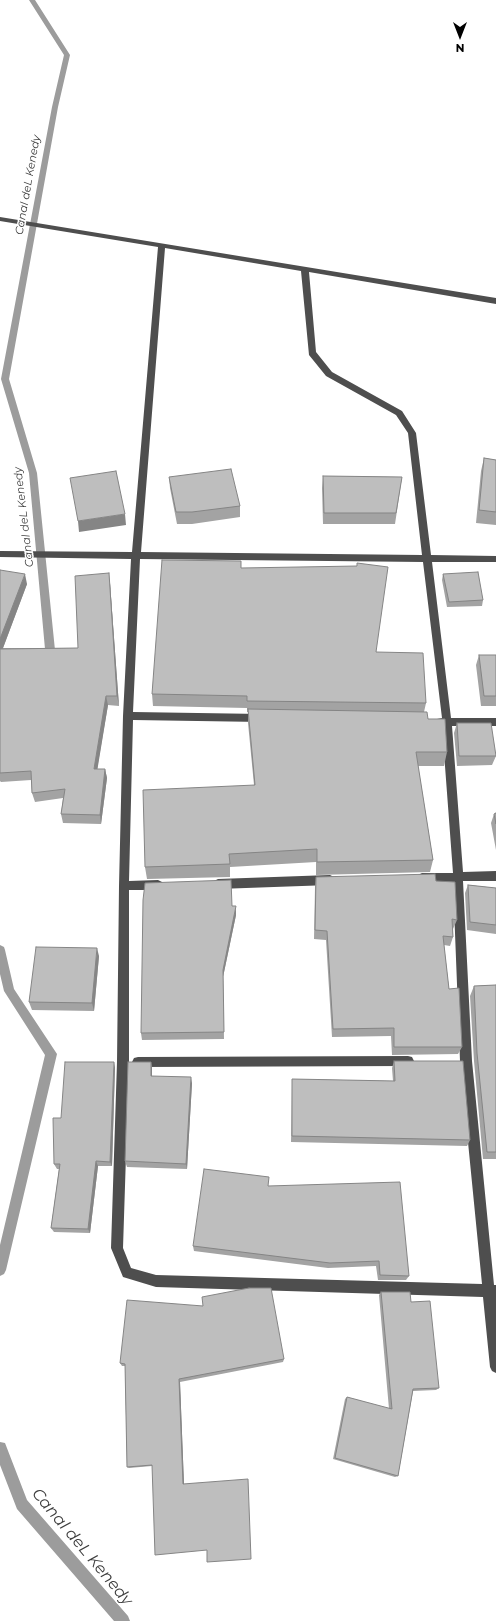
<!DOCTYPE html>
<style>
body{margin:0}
#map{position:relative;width:496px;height:1621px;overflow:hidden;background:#fff;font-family:Montserrat,sans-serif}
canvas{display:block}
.north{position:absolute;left:440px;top:16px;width:40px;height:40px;-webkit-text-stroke:3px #fff;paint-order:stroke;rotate:180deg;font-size:11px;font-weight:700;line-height:16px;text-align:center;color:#000}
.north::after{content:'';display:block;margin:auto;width:14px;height:18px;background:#000;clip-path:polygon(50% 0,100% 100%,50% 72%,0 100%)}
</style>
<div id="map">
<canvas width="496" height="1621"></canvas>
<div class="north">N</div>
</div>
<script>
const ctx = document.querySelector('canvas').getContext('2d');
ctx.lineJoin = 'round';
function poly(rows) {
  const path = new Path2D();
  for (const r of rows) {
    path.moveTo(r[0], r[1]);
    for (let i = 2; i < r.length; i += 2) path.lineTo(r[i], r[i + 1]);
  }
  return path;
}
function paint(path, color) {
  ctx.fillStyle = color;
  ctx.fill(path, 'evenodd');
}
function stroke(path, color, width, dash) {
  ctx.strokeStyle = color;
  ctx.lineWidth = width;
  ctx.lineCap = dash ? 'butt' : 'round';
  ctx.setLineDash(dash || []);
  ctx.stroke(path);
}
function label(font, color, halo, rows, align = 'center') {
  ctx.font = font + ' Montserrat,sans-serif';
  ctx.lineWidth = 3;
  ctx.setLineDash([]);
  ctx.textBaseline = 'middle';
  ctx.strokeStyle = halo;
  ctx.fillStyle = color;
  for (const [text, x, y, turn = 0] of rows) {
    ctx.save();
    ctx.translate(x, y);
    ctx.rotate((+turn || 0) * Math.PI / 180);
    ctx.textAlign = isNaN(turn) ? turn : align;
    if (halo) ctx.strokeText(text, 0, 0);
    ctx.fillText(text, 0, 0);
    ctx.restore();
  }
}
paint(poly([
 [29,0,35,0,70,55,58,107,9,379,37,473,56,660,54,663,51,664,48,663,46,660,29,473,1,379,52,107,64,55,29,0],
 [0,945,4,947,5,950,14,989,57,1054,6,1270,4,1274,0,1276,0,1245,45,1055,4,991,0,974,0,945],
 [0,1442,5,1443,27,1500,128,1616,130,1621,114,1621,17,1509,0,1465,0,1442]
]), '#9c9c9c');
paint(poly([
 [0,217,496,298,496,304,309,272,316,352,332,372,402,411,416,433,431,555,496,556,496,562,432,562,451,718,496,718,496,726,452,726,463,872,496,871,496,881,463,881,472,1061,494,1285,496,1285,496,1373,492,1371,490,1367,483,1297,156,1287,123,1277,111,1248,117,1062,119,886,123,716,131,559,0,557,0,551,132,552,158,247,0,221,0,217],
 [165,248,301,271,309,355,326,376,396,415,408,433,422,555,141,552,165,248],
 [140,559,423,562,442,718,437,719,435,722,437,725,442,726,453,873,422,873,418,875,417,878,418,881,422,883,453,882,460,1061,482,1284,156,1275,131,1268,123,1248,129,1062,129,890,158,890,162,888,163,885,162,882,158,880,129,881,133,720,262,722,265,721,267,718,265,715,262,714,133,712,140,559],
 [330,875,334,877,335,880,334,883,330,885,218,889,214,887,213,884,214,881,218,879,330,875],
 [408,1056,412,1057,414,1061,412,1065,408,1066,138,1067,134,1066,132,1062,134,1058,138,1057,408,1056]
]), '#4e4e4e');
paint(poly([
 [484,458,496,460,496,525,476,523,481,471],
 [323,476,402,477,395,524,323,524,322,488],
 [169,477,240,506,240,517,192,524,177,524,170,488],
 [242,568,376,652,426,703,424,712,428,719,447,752,444,766,418,766,433,860,430,872,316,875,316,862,230,867,230,877,147,879,145,867,254,785,248,723,248,712,247,712,247,708,153,706,152,694],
 [0,570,27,584,3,648,78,648,110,583,119,706,108,705,97,769,105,769,107,778,101,824,63,823,61,814,63,798,35,802,32,793,31,780,1,782,0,781],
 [443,574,483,600,482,606,447,607,442,580],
 [479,655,496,655,496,706,481,706,476,665],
 [457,723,496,756,492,765,457,766,454,733],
 [496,813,496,850,491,823,494,814],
 [316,877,436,881,457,920,453,929,453,937,450,946,444,945,449,989,462,1047,458,1054,392,1055,391,1036,332,1037,326,940,314,939,315,887],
 [468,885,496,888,496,934,467,930,465,893],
 [232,906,236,915,223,977,224,1039,142,1040,141,1033],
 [99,956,94,1011,32,1010,29,1002],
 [496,985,496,1159,483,1159,474,1061,470,996,474,986],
 [394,1061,470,1140,467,1146,291,1142,292,1085,292,1079,393,1081,392,1068],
 [151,1062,152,1068,152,1076,192,1083,187,1169,127,1167,125,1161],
 [115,1067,112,1166,98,1166,90,1233,54,1232,51,1228,59,1169,57,1169,54,1164,61,1118],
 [268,1186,409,1276,406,1280,378,1280,376,1266,328,1268,194,1251,193,1246],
 [381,1292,411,1302,439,1388,436,1390,413,1391,398,1476,395,1477,333,1459,345,1399,347,1397,389,1409,379,1295],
 [284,1359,283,1362,180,1382,184,1484,207,1550,152,1466,129,1468,127,1467,125,1366,122,1366,120,1363]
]), '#a3a3a3');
paint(poly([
 [125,514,126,525,79,532,78,521],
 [109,573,110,583,119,706,117,696],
 [25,574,27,584,0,656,0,639],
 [106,696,108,705,96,778,94,769],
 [105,769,107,778,101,824,100,815],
 [236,906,236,915,223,977,224,1039,223,970],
 [97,948,99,956,94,1011,92,1003],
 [114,1062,115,1067,112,1166,110,1162],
 [151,1062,152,1068,152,1083,151,1076],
 [191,1077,192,1083,187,1169,186,1164],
 [96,1161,98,1166,90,1233,88,1229],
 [179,1379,180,1382,184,1485,183,1484]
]), '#858585');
const building = poly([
 [484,458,496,460,496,512,479,510,484,458],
 [231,469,240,506,192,512,176,512,169,477,231,469],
 [116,471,125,514,78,521,70,478,116,471],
 [323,476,402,477,396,513,324,513,323,476],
 [162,560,241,561,241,568,357,566,357,563,388,567,376,652,423,653,426,703,247,701,247,696,152,694,162,560],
 [0,570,25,574,0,639,0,570],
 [478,572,483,600,449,602,443,574,478,572],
 [109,573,117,696,106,696,94,769,105,769,100,815,61,814,65,789,32,793,31,771,0,773,0,649,78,648,75,576,109,573],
 [479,655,496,655,496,696,484,696,479,655],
 [248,709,427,712,428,719,445,719,447,752,416,752,433,860,317,862,317,849,229,854,230,864,145,867,143,790,255,785,248,709],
 [457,723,491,723,496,756,459,756,457,723],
 [496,813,496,824,494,814,496,813],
 [435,874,436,881,455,882,457,920,452,919,453,937,443,936,449,989,459,988,462,1047,394,1047,394,1028,333,1029,327,931,315,930,316,877,435,874],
 [231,880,232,906,236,906,223,970,224,1032,141,1033,143,900,145,883,231,880],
 [468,885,496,888,496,925,470,922,468,885],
 [36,947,97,948,92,1003,29,1002,36,947],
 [496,985,496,1152,487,1152,477,1053,474,986,496,985],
 [394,1061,463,1061,470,1140,292,1136,292,1079,395,1081,394,1061],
 [65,1062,114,1062,110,1162,96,1161,88,1229,51,1228,60,1164,54,1164,53,1118,61,1118,65,1062],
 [128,1062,151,1062,151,1076,191,1077,186,1164,125,1161,128,1062],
 [204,1169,269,1177,268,1186,400,1182,409,1276,380,1275,379,1261,330,1263,193,1246,204,1169],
 [249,1288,271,1288,284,1359,179,1379,183,1484,248,1479,251,1559,207,1562,207,1550,155,1555,152,1465,127,1467,125,1364,120,1363,127,1300,203,1306,202,1297,249,1288],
 [381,1292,410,1292,411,1302,430,1301,439,1388,413,1389,398,1476,335,1458,347,1397,392,1409,381,1292]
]);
paint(building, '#bebebe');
stroke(building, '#858585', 1);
label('italic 11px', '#3d3d3d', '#fff', [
 ["Canal deL Kenedy",28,185,-80],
 ["Canal deL Kenedy",24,517,-97]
]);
label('italic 16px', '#3d3d3d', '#fff', [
 ["Canal deL Kenedy",82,1547,50]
]);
</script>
